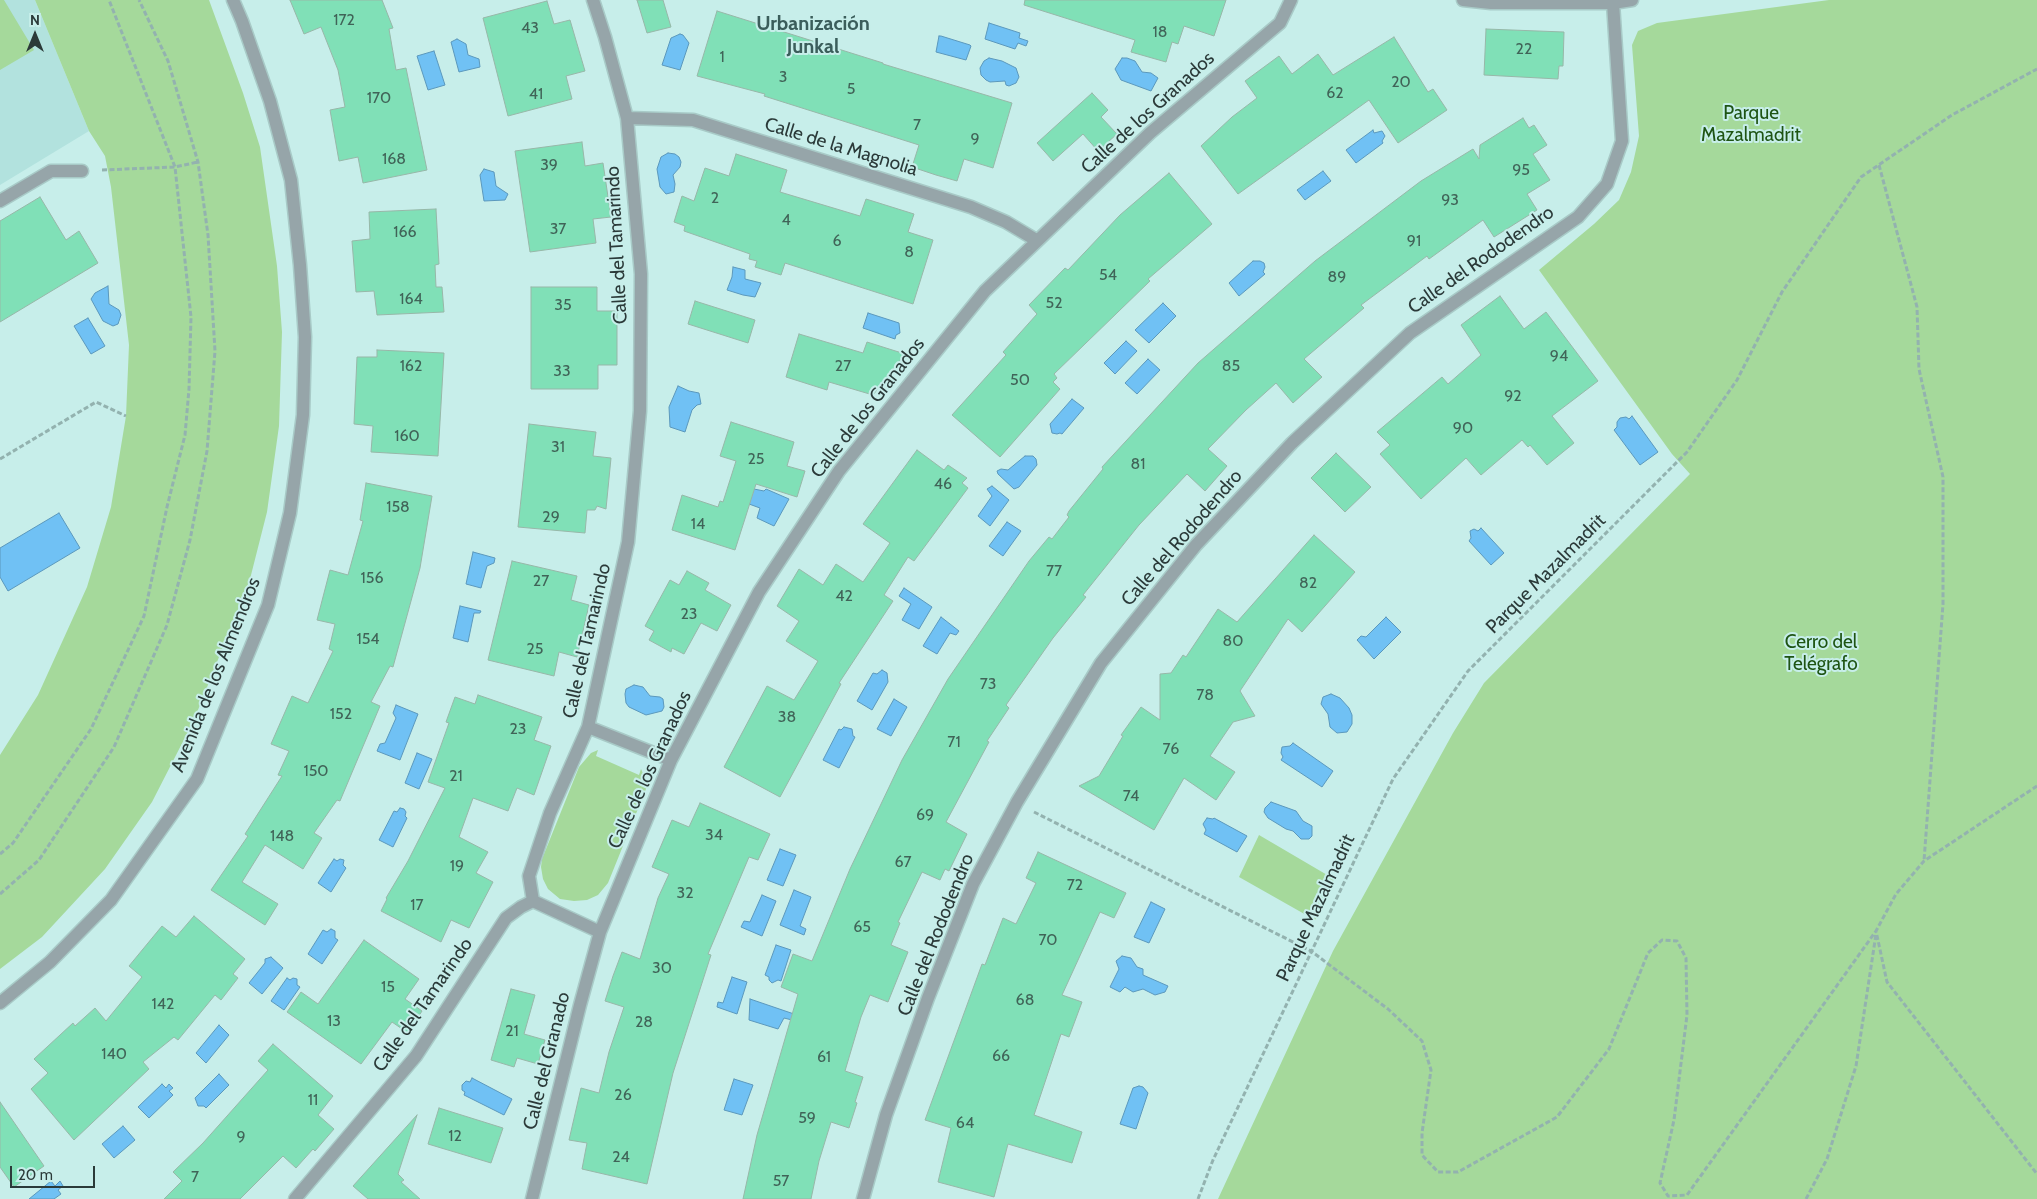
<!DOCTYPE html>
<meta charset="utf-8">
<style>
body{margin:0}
#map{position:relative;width:2037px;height:1199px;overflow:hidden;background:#c7eeea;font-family:Cabin,sans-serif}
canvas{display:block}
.north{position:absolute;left:10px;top:10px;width:50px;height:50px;-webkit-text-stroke:4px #c7eeea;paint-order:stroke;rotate:0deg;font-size:14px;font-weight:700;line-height:20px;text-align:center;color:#2b3a39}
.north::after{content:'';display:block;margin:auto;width:18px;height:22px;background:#2b3a39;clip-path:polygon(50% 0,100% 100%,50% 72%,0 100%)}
.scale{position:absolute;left:10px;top:1166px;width:85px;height:22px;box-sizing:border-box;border:2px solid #2b3a39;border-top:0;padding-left:6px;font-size:15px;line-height:18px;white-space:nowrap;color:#2b3a39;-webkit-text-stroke:4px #c7eeea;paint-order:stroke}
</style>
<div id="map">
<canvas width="2037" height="1199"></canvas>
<div class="north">N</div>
<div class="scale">20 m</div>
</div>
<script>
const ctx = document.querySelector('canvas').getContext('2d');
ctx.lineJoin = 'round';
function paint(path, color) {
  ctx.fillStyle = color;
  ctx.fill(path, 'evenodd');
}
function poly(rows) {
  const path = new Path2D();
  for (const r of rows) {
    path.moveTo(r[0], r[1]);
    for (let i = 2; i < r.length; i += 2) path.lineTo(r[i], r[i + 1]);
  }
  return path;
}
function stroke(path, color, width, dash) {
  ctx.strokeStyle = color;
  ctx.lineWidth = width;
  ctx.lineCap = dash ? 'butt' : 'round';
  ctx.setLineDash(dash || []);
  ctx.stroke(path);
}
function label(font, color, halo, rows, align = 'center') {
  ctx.font = font + ' Cabin,sans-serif';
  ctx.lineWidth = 4;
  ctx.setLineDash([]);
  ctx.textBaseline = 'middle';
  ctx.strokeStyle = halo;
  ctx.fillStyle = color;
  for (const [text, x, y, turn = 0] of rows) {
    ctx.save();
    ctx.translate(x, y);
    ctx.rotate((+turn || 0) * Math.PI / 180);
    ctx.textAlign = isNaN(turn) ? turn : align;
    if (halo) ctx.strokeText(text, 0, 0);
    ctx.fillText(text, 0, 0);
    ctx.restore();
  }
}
paint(poly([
 [0,0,35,0,89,131,0,185]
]), '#b2e2de');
paint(poly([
 [0,0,4,0,34,50,0,70],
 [35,0,209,0,243,93,260,147,277,266,282,332,279,426,267,512,250,579,194,720,152,802,105,869,42,937,0,969,0,755,38,695,87,587,111,507,126,416,129,345,111,187,105,156,89,131],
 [1829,0,2037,0,2037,1199,1218,1199,1333,951,1453,733,1484,683,1690,474,1672,454,1539,270,1594,224,1619,200,1631,172,1639,136,1632,45,1638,31,1657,23],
 [598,750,596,756,639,775,641,769,647,782,646,789,608,883,598,895,587,900,574,901,560,899,548,889,543,879,541,867,542,859,579,767,591,753],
 [1259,835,1334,879,1315,920,1239,877]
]), '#a5d99b');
const water = poly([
 [989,23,1020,33,1019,38,1028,41,1026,46,1018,43,1015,49,985,39,989,23],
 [680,34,683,35,689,43,680,70,662,65,671,38,680,34],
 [939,36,941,36,970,45,971,46,966,60,936,52,939,36],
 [457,39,466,44,468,55,479,59,480,67,459,72,451,42,457,39],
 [434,51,445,85,428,90,417,56,434,51],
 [989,58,1002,61,1016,68,1019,77,1016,83,1009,86,1006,85,1005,81,990,82,986,80,981,75,980,68,984,61,989,58],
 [1122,58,1127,58,1135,61,1142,72,1151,73,1158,78,1151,91,1121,80,1115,69,1122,58],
 [1373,130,1374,133,1382,131,1385,136,1382,141,1383,143,1356,163,1346,150,1373,130],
 [668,153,675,154,679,157,681,162,680,167,673,175,675,184,674,192,666,194,660,187,657,169,661,157,668,153],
 [484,169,494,172,496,186,508,194,505,200,484,201,480,175,484,169],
 [1323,171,1331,181,1305,200,1297,190,1323,171],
 [1253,261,1260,261,1264,263,1265,267,1263,272,1265,274,1239,296,1229,283,1253,261],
 [733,267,745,270,745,279,761,283,755,297,743,295,727,290,732,277,733,267],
 [108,286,109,304,119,310,121,315,118,324,113,326,103,321,91,299,95,293,108,286],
 [1163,303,1176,316,1149,343,1135,330,1163,303],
 [868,313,899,323,900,333,896,335,895,339,863,328,868,313],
 [88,318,105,346,91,354,74,326,88,318],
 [1126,341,1137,351,1115,374,1104,363,1126,341],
 [1148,359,1160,370,1137,394,1125,383,1148,359],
 [678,386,689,391,699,393,701,404,697,405,692,410,685,432,670,427,669,407,678,386],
 [1072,399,1084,408,1062,434,1060,433,1057,434,1052,433,1050,424,1072,399],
 [1632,416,1658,452,1640,465,1614,430,1617,427,1617,422,1620,418,1626,417,1629,419,1632,416],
 [1025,456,1033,456,1036,459,1037,465,1019,487,1014,489,998,474,997,471,1001,469,1008,470,1025,456],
 [992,486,1009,500,990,526,978,516,992,496,987,489,992,486],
 [754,489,764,491,766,489,789,499,774,526,757,518,760,508,749,504,754,489],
 [59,513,80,548,8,591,0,577,0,548,59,513],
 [1007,522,1021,531,1003,556,989,546,1007,522],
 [1481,528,1504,553,1491,565,1469,541,1471,538,1470,531,1474,529,1478,531,1481,528],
 [473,552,495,558,494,563,487,566,481,588,466,584,473,552],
 [904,588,932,607,919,629,902,620,911,604,899,596,904,588],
 [460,606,481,611,480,613,474,613,468,642,453,638,460,606],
 [941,617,959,631,956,635,950,633,937,654,923,646,941,617],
 [1386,617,1401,632,1374,659,1357,640,1361,636,1366,637,1386,617],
 [882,670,887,673,888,682,872,710,857,701,873,673,877,674,882,670],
 [634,685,643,687,650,696,660,697,663,699,664,707,662,711,646,715,629,707,626,703,625,694,626,689,634,685],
 [1331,694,1340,698,1349,708,1352,715,1352,724,1347,732,1337,733,1330,727,1328,714,1321,704,1323,697,1331,694],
 [894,699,907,707,891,736,877,729,894,699],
 [396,705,418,714,400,760,377,751,380,744,385,743,396,718,393,713,396,705],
 [844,727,852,729,853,736,855,737,839,768,823,760,839,729,841,730,844,727],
 [1293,743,1333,771,1322,787,1281,760,1283,757,1281,753,1282,747,1290,746,1293,743],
 [417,753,432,759,419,789,405,783,417,753],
 [1271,802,1296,811,1303,821,1312,826,1312,836,1309,839,1301,839,1293,831,1286,829,1268,818,1264,812,1265,808,1271,802],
 [400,808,404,809,406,812,405,816,407,818,393,847,379,840,394,811,397,812,400,808],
 [1207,818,1213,819,1214,818,1247,836,1237,852,1204,834,1206,830,1203,824,1207,818],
 [780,849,796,855,783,886,767,880,780,849],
 [334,859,337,861,340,859,344,860,343,865,346,868,331,892,318,883,334,859],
 [794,890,811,897,800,926,806,929,804,935,780,925,794,890],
 [762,895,776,901,762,936,741,927,744,921,750,922,762,895],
 [1151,902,1165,909,1149,943,1134,937,1151,902],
 [331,929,335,931,335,938,338,940,322,964,308,954,323,930,327,932,331,929],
 [776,945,791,950,781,981,778,980,772,983,769,980,769,977,765,975,776,945],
 [1122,956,1131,958,1137,967,1143,969,1143,975,1168,986,1165,992,1155,995,1143,989,1133,992,1125,987,1120,992,1110,987,1119,969,1116,961,1122,956],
 [271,957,283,968,262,994,249,983,265,963,265,959,271,957],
 [732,977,747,982,737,1014,717,1007,718,1002,723,1003,732,977],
 [287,978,290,980,293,978,297,979,297,985,300,987,284,1010,271,1001,287,978],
 [750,999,794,1014,792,1020,784,1018,778,1029,749,1020,750,999],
 [219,1025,229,1035,206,1063,196,1053,219,1025],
 [219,1074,229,1085,206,1108,204,1106,198,1106,195,1098,219,1074],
 [472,1078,512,1099,504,1115,464,1095,465,1092,462,1090,462,1085,466,1081,470,1082,472,1078],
 [734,1079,753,1085,742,1115,724,1110,734,1079],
 [162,1084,166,1088,169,1084,173,1088,169,1091,173,1095,149,1118,138,1107,162,1084],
 [1139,1086,1143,1087,1148,1093,1136,1129,1120,1124,1133,1088,1139,1086],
 [123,1126,135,1140,114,1158,102,1144,123,1126],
 [51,1181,55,1186,60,1181,63,1186,58,1190,61,1194,54,1199,29,1199,51,1181]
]);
paint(water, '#70c1f4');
stroke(water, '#5b98bc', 1);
const building = poly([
 [290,0,382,0,393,28,389,29,396,70,406,68,427,170,363,183,358,157,339,161,330,110,345,107,338,70,321,27,304,34,290,0],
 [637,0,663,0,671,27,647,33,637,0],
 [1025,0,1226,0,1214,36,1184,26,1178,44,1172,42,1166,62,1131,52,1135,40,1024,5,1025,0],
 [547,1,554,24,570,20,585,71,566,76,572,99,508,116,483,18,547,1],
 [717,11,883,63,883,64,1012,103,993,168,964,159,957,181,936,175,912,167,919,145,764,96,765,94,697,76,717,11],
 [1486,29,1564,32,1563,66,1559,66,1558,79,1484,75,1486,29],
 [1394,37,1428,92,1433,89,1447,110,1398,143,1369,100,1238,194,1201,146,1232,117,1257,98,1245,81,1279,56,1292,74,1318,54,1333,75,1394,37],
 [1092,93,1108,110,1101,117,1117,134,1098,151,1083,134,1053,161,1037,143,1092,93],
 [1523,118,1529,128,1534,125,1547,145,1533,154,1550,180,1527,194,1537,210,1494,237,1483,220,1429,259,1427,256,1361,305,1364,308,1304,359,1322,377,1293,403,1276,383,1246,410,1208,449,1227,466,1205,491,1187,474,1139,525,1083,595,1086,597,1053,638,1006,705,1009,708,987,741,989,742,946,822,967,834,949,871,945,869,940,880,922,872,898,922,900,923,891,945,908,952,888,1002,870,995,861,1017,845,1071,863,1077,855,1102,857,1103,849,1128,831,1122,819,1161,811,1199,743,1199,757,1135,798,994,781,987,793,954,812,961,850,869,902,760,948,679,1029,561,1049,537,1052,539,1069,517,1067,515,1069,511,1103,469,1102,467,1198,363,1315,261,1421,181,1473,149,1479,159,1480,145,1523,118],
 [582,142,585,166,603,163,611,217,593,219,596,243,530,252,515,151,582,142],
 [736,154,787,170,780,192,860,216,866,199,914,214,908,232,933,240,913,304,785,263,781,275,755,267,757,261,749,259,750,254,684,231,685,226,674,222,682,196,694,201,705,168,729,176,736,154],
 [1169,173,1212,224,1148,279,1150,281,1054,374,1057,378,1053,382,1060,389,1000,457,952,415,1006,355,1003,352,1037,314,1029,305,1065,268,1068,270,1120,215,1169,173],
 [40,197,66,240,79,231,98,263,0,322,0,221,40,197],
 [436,209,439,264,435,265,436,287,442,287,444,312,377,315,374,291,356,292,352,241,370,239,369,212,436,209],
 [531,287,597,287,597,311,617,311,617,365,598,365,598,389,531,389,531,287],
 [1500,296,1524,329,1546,312,1598,381,1552,416,1574,443,1547,465,1530,445,1528,447,1522,440,1481,475,1466,458,1421,499,1380,454,1390,445,1377,432,1442,377,1448,384,1481,355,1461,325,1500,296],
 [695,301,755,320,748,343,688,324,695,301],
 [799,334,863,353,867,342,905,354,873,395,829,382,827,390,786,377,799,334],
 [377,350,444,353,438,456,371,452,373,426,354,424,357,357,377,357,377,350],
 [731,422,794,442,787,466,805,471,797,497,756,484,735,550,672,530,682,495,718,507,720,501,723,502,736,461,720,456,731,422],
 [529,424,596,432,593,456,611,458,606,509,597,506,595,510,587,510,585,533,518,527,529,424],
 [917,450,944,470,948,465,967,478,962,483,968,488,914,561,908,557,884,595,893,601,839,683,841,684,780,797,724,767,767,686,794,700,818,661,786,641,799,621,777,606,799,569,823,585,836,564,863,582,890,543,863,524,917,450],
 [1336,453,1371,487,1345,512,1311,478,1336,453],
 [366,483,432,496,420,568,393,667,390,666,371,702,380,706,340,801,337,800,314,833,322,838,303,869,265,845,242,882,278,904,265,925,211,890,248,836,245,834,282,776,278,775,289,751,271,744,292,696,308,703,333,651,329,649,335,624,317,620,330,570,348,575,363,521,360,520,366,483],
 [1314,535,1355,572,1302,632,1288,619,1240,691,1255,716,1233,722,1210,756,1235,772,1216,800,1184,778,1154,830,1079,786,1099,776,1123,736,1121,735,1141,707,1160,720,1160,674,1171,673,1183,655,1186,657,1218,609,1237,622,1314,535],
 [512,561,577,576,571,600,589,605,577,657,559,652,554,676,488,660,512,561],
 [687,571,709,583,705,590,731,605,717,631,701,623,684,654,672,648,671,652,649,640,654,631,645,626,670,580,679,585,687,571],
 [478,695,542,717,534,740,551,746,534,795,517,788,508,811,473,798,459,837,488,852,476,873,493,882,469,928,451,920,441,942,381,911,387,899,386,898,408,861,445,788,428,782,449,723,446,722,455,697,475,704,478,695],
 [700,803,770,834,758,860,749,857,708,954,711,955,673,1073,647,1184,582,1169,587,1143,569,1140,581,1088,599,1093,609,1052,624,1007,605,1001,613,976,622,952,640,959,658,898,669,874,652,867,672,820,689,827,700,803],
 [1038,852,1126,893,1114,918,1100,912,1062,995,1082,1002,1069,1037,1061,1034,1034,1115,1082,1132,1072,1163,1008,1144,994,1197,938,1182,951,1128,925,1120,982,964,985,965,1003,918,1016,924,1036,883,1026,878,1038,852],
 [194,916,245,959,233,974,238,978,221,1000,215,995,178,1040,174,1037,143,1062,149,1069,74,1140,31,1089,48,1073,34,1059,73,1023,75,1026,95,1008,106,1021,142,977,129,966,162,926,176,937,194,916],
 [364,940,419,979,405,999,422,1011,408,1033,392,1022,361,1064,287,1012,301,992,318,1004,364,940],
 [511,989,535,995,524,1034,545,1040,538,1064,517,1058,514,1067,491,1060,511,989],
 [273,1044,333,1096,318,1115,334,1129,315,1151,313,1149,296,1168,283,1156,240,1199,164,1199,182,1181,173,1172,203,1143,268,1070,258,1061,273,1044],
 [0,1102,44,1166,14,1187,0,1167,0,1102],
 [439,1108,503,1128,491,1163,428,1144,439,1108],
 [417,1115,398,1174,404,1180,401,1182,420,1199,368,1199,353,1186,417,1115]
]);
paint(building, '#80e0b7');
stroke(building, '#97b7a8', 1);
const minor = poly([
 [1463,0,1491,3,1613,3,1632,0],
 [627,118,693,120,971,207,1006,222,1036,240],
 [0,201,51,171,82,171],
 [588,727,671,760],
 [533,901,600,932],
 [0,1003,50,962,111,900,197,779,268,605,290,513,303,415,305,337,300,265,291,180,270,101,242,21,233,0],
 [295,1199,416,1056,506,918,521,907,533,901,529,876,550,813,588,727,628,542,640,411,641,274,627,118,605,37,593,0],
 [532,1199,580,1005,600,932,671,760,759,592,839,471,985,291,1150,133,1280,23,1291,0],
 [863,1199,886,1115,928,998,973,884,1017,802,1101,663,1196,545,1292,443,1410,333,1578,217,1607,184,1622,141,1613,3]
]);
stroke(minor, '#a8cac7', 15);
stroke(poly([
 [1879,165,1917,307,1919,369,1943,477,1943,604,1924,861],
 [102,170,175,167,198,162],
 [0,459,96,402,126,416],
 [2037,786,1924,861,1896,894,1876,931,1887,982,2037,1174],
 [1034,812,1311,951,1388,1009,1422,1041,1431,1070,1422,1133,1422,1155,1438,1172,1458,1172,1557,1117,1609,1049,1648,953,1662,940,1677,941,1686,958,1687,1015,1674,1120,1660,1183,1668,1196,1687,1195,1876,931],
 [0,854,13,843,91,729,144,616,167,507,185,435,189,389,191,317,175,167,109,0],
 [0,894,39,860,114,747,167,625,190,540,207,451,215,351,208,235,198,162,168,61,139,0],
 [1198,1199,1213,1160,1393,779,1468,671,1687,452,1737,380,1782,292,1861,177,1952,115,2037,69],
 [1806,1199,1827,1159,1856,1066,1876,934]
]), '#93b2af', 3, [5, 2.5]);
stroke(minor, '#96a5a9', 12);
label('16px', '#406458', null, [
 ["172",344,20],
 ["43",530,28],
 ["18",1160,32],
 ["22",1524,49],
 ["1",722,57],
 ["3",783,77],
 ["20",1401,82],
 ["5",851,89],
 ["62",1335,93],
 ["41",536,94],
 ["170",379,98],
 ["7",917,125],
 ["9",975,139],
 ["168",394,159],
 ["39",549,165],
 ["95",1521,170],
 ["2",715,198],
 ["93",1450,200],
 ["4",786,220],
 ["37",558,229],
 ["166",405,232],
 ["6",837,241],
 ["91",1414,241],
 ["8",909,252],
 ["54",1108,275],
 ["89",1337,277],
 ["164",411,299],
 ["52",1054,303],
 ["35",563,305],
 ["94",1559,356],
 ["162",411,366],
 ["27",843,366],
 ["85",1231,366],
 ["33",562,371],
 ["50",1020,380],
 ["92",1513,396],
 ["90",1463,428],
 ["160",407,436],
 ["31",558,447],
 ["25",756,459],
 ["81",1138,464],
 ["46",943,484],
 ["158",398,507],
 ["29",551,517],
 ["14",698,524],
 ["77",1054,571],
 ["156",372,578],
 ["27",541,581],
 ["82",1308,583],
 ["42",844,596],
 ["23",689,614],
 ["154",368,639],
 ["80",1233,641],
 ["25",535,649],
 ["73",988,684],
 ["78",1205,695],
 ["152",341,714],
 ["38",787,717],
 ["23",518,729],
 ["71",954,742],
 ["76",1171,749],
 ["150",316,771],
 ["21",456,776],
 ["74",1131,796],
 ["69",925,815],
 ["34",714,835],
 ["148",282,836],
 ["67",903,862],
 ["19",457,866],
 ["72",1075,885],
 ["32",685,893],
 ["17",417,905],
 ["65",862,927],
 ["70",1048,940],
 ["30",662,968],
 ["15",388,987],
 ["68",1025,1000],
 ["142",163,1004],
 ["13",334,1021],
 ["28",644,1022],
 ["21",512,1031],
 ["140",114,1054],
 ["66",1001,1056],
 ["61",824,1057],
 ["26",623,1095],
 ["11",313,1100],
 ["59",807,1118],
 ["64",965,1123],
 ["12",455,1136],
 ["9",241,1137],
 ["24",621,1157],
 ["7",195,1177],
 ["57",781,1181]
]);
label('19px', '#2b3a39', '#c7eeea', [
 ["Calle de los Granados",1148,113,-42],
 ["Calle de la Magnolia",841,147,17],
 ["Calle del Tamarindo",617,245,-93],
 ["Calle del Rododendro",1481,260,-35],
 ["Calle de los Granados",868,408,-52],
 ["Calle del Rododendro",1182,538,-49],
 ["Parque Mazalmadrit",1546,574,-45],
 ["Calle del Tamarindo",587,641,-77],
 ["Avenida de los Almendros",216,675,-68],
 ["Calle de los Granados",650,770,-65],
 ["Parque Mazalmadrit",1316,908,-65],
 ["Calle del Rododendro",936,935,-68],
 ["Calle del Tamarindo",423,1005,-55],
 ["Calle del Granado",547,1061,-76]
]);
label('19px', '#1e5413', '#c7eeea', [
 ["Parque",1751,113],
 ["Mazalmadrit",1751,135],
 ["Cerro del",1821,642],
 ["Telégrafo",1821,664]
]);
label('bold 20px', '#3b5e5b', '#c7eeea', [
 ["Urbanización",813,24],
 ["Junkal",813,47]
]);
</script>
